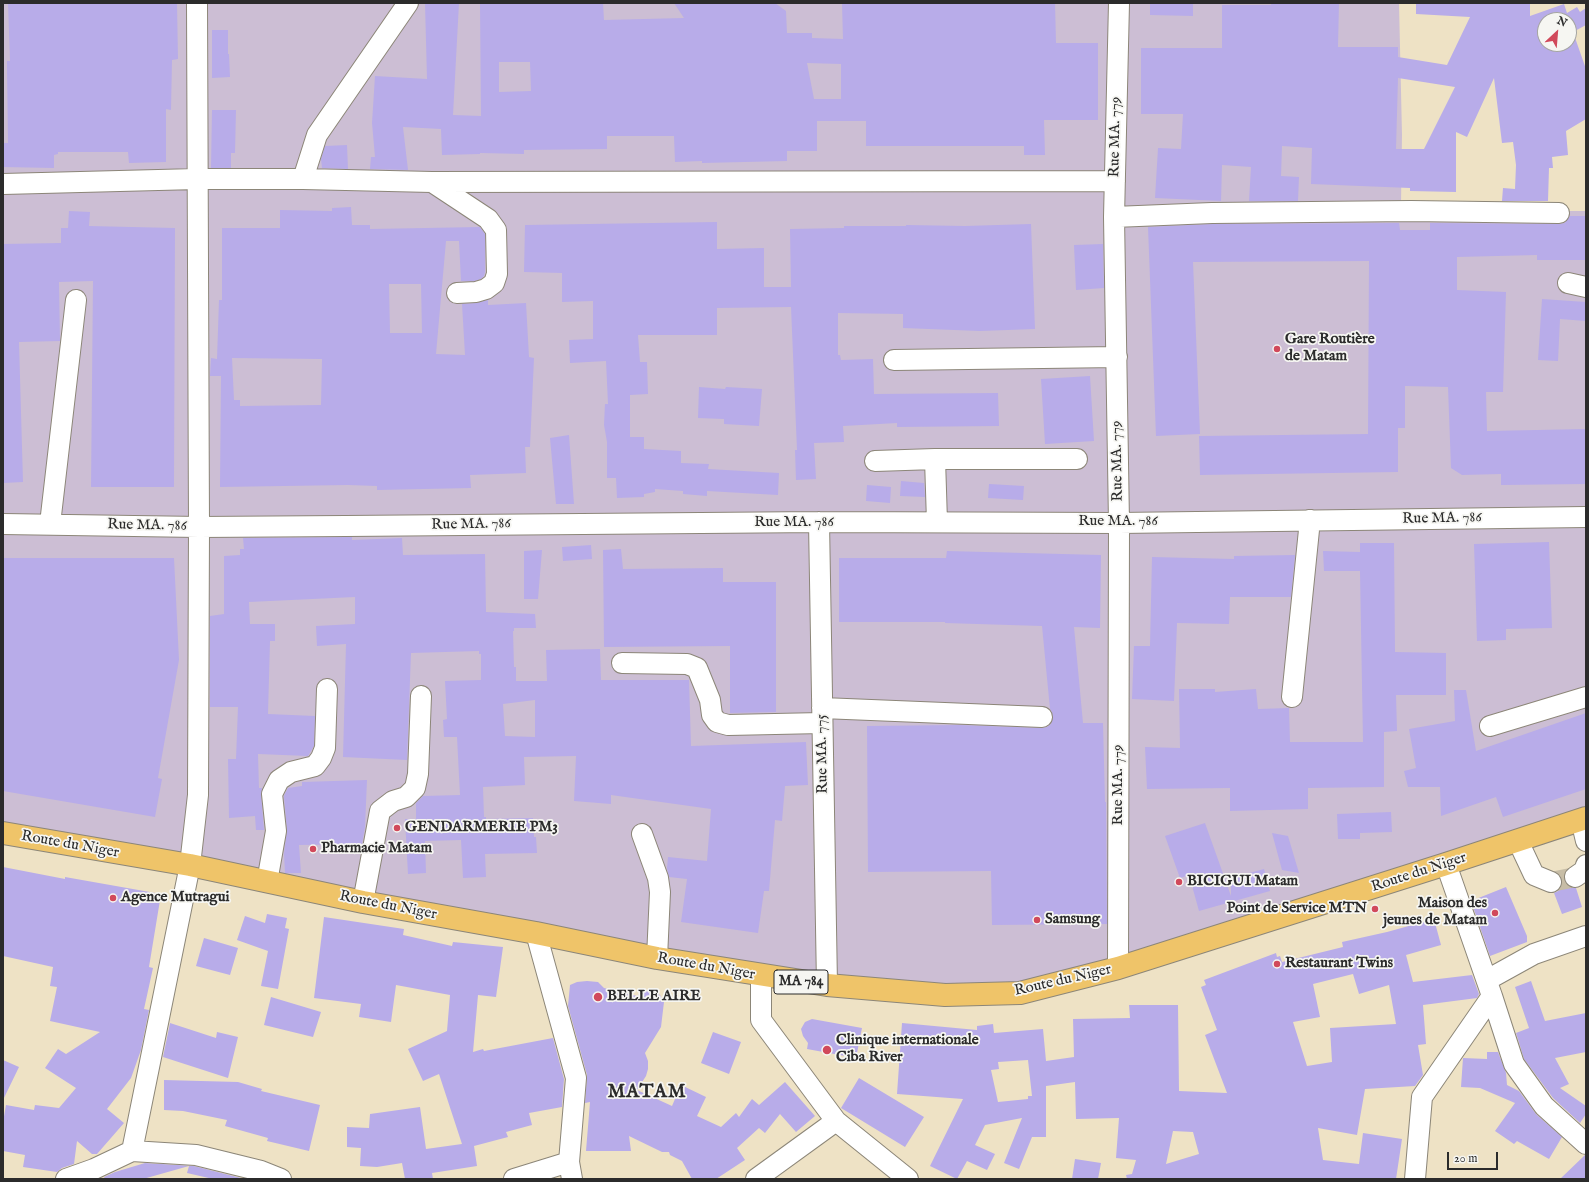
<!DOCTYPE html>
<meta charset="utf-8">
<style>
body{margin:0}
#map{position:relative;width:1589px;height:1182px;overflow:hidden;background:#eee2c5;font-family:"IM FELL English",serif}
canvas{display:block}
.frame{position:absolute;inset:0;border:4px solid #2b2b2b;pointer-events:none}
.north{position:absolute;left:1537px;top:12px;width:40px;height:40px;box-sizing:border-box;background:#f6f6f2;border:1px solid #a5a5a2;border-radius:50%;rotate:26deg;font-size:11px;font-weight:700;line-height:16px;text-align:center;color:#2b2b2b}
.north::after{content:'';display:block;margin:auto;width:14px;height:18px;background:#d1495b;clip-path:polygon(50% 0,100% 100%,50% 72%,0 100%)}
.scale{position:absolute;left:1447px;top:1152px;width:51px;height:18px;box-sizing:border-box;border:2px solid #2b2b2b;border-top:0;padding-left:5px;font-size:12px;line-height:14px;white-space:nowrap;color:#2b2b2b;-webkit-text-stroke:3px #f6f6f2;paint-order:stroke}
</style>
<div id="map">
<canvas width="1589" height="1182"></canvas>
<div class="frame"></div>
<div class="north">N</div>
<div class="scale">20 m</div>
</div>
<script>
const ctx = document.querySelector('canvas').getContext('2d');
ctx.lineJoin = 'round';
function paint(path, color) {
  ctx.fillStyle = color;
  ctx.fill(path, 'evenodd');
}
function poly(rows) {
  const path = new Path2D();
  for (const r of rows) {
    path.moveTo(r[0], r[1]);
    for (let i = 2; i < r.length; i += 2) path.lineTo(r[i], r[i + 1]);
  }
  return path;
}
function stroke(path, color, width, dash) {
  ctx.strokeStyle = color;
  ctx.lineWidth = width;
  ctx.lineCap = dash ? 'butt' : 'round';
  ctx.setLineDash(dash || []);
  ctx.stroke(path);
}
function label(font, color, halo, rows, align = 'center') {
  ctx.font = font + ' "IM FELL English",serif';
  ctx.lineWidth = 3.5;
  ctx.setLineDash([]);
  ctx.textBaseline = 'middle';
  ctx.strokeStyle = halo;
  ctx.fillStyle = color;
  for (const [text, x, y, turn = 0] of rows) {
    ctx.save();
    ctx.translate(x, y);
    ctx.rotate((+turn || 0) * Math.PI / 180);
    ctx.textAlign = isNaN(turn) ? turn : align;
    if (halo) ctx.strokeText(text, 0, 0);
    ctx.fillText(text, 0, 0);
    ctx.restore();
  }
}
paint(poly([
 [3,3,1399,3,1402,135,1401,204,1563,211,1586,211,1586,819,1020,993,827,985,3,833]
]), '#ccbed4');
paint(poly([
 [8,3,177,3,178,59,172,60,171,110,166,109,166,162,129,163,128,152,58,152,58,154,54,155,54,168,3,167,3,143,8,143,7,61,10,61],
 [425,3,459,3,453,115,481,116,480,3,603,3,604,20,684,18,674,3,775,3,786,11,787,33,812,33,812,38,843,39,842,3,1055,3,1056,43,1098,43,1098,120,1044,120,1045,155,1024,155,1024,146,866,146,866,121,817,121,817,151,787,151,787,161,702,163,702,161,675,162,674,136,607,136,607,149,524,150,524,154,480,153,480,154,442,155,441,129,403,127,408,170,370,169,371,157,375,157,372,123,375,76,427,79],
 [499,62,530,62,531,91,499,92],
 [807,63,841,64,841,99,814,99],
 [1150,3,1193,3,1193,16,1150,15],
 [1271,3,1339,3,1338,47,1398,47,1398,57,1447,65,1470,17,1416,14,1416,3,1530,3,1530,16,1564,4,1567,13,1577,7,1580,12,1586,8,1586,25,1573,32,1586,69,1586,119,1566,131,1568,155,1552,157,1553,168,1549,168,1548,201,1502,201,1503,188,1515,189,1516,165,1513,142,1502,143,1494,78,1467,137,1456,132,1456,192,1410,191,1410,188,1311,184,1312,148,1282,146,1281,176,1299,177,1298,201,1249,201,1251,167,1222,165,1221,201,1155,198,1158,148,1181,149,1183,114,1141,114,1141,48,1222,48,1222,5,1271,5],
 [1545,20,1569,20,1569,44,1545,44],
 [1398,78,1455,87,1424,149,1396,149],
 [212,30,228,30,228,54,229,54,230,77,212,78],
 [212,110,236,110,235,153,231,153,231,168,211,168],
 [347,145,348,169,322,168,321,159,325,146],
 [351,207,352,225,370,225,370,229,480,227,485,234,485,272,484,276,481,279,474,281,461,281,459,241,446,241,436,354,465,355,462,304,477,303,488,300,488,305,526,303,529,357,534,358,530,447,525,447,526,473,470,475,471,488,377,490,377,486,348,485,220,487,221,376,210,376,211,358,217,359,219,300,222,300,222,228,280,228,280,210,332,211,332,208],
 [389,284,421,284,422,333,390,333],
 [232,358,322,359,321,405,240,406,240,400,234,400],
 [69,211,90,212,89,226,175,228,174,487,91,487,93,281,59,282,60,341,19,342,23,482,3,483,3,244,61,243,61,228,68,228],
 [1570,216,1586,216,1586,260,1537,260,1537,255,1457,257,1457,290,1506,292,1503,392,1486,392,1487,431,1586,429,1586,484,1501,485,1501,474,1462,475,1451,468,1448,387,1405,386,1405,428,1398,428,1398,472,1200,475,1199,436,1368,434,1369,261,1193,262,1200,434,1156,436,1148,227,1212,224,1399,223,1400,230,1430,230,1430,223,1559,224,1565,223],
 [717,222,717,249,764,248,764,287,791,287,790,229,844,228,844,226,906,226,906,225,965,226,1031,224,1035,329,980,331,903,328,903,314,838,313,838,355,840,355,841,360,873,359,874,394,998,393,999,426,897,427,897,423,843,426,844,442,814,443,816,479,796,480,795,450,797,450,791,307,717,308,717,335,638,335,640,362,647,362,648,394,630,395,630,437,644,437,644,449,681,451,681,463,709,464,708,469,779,473,778,495,707,491,707,496,683,494,683,491,655,489,655,492,644,494,644,497,617,498,616,478,607,478,607,442,604,425,605,404,608,404,606,361,570,363,569,340,593,339,593,301,562,302,562,273,524,272,525,225],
 [1103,244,1104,288,1076,290,1074,245],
 [1542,299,1586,302,1586,321,1560,319,1558,361,1538,360],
 [1090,376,1094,441,1045,444,1041,379],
 [699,387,725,389,726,387,762,389,759,426,724,424,724,419,698,418],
 [569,435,574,504,556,504,550,438],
 [901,481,924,483,925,497,900,496],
 [989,484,1024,486,1023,500,988,498],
 [867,485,891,487,890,503,866,501],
 [352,537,352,540,402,538,403,555,485,554,486,612,535,614,536,628,514,628,514,631,513,631,514,667,516,667,516,681,547,681,546,650,600,649,601,680,689,680,691,746,806,742,808,785,785,786,782,821,775,820,769,891,764,891,758,933,681,922,687,879,669,877,667,868,668,857,707,861,711,809,611,795,611,804,574,801,576,756,524,757,525,785,483,787,484,817,486,817,486,819,533,818,534,837,536,837,537,853,485,854,486,877,463,878,461,840,425,841,426,873,408,874,405,819,416,819,416,803,423,796,460,795,457,737,444,737,443,720,447,719,445,681,481,680,481,654,479,654,479,651,411,653,407,760,343,757,346,644,317,646,316,626,355,624,355,597,249,602,250,624,275,624,275,641,270,641,268,714,315,716,314,746,308,756,258,754,259,788,262,788,261,795,264,830,256,830,255,816,229,818,228,759,236,759,238,707,210,707,210,616,224,614,224,556,240,555,240,549,244,549,243,538],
 [535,700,535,737,505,736,503,704],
 [1549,542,1552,628,1506,629,1506,640,1477,641,1474,544],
 [1360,543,1394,543,1395,652,1446,653,1446,695,1396,695,1397,731,1384,732,1384,787,1308,788,1308,809,1230,811,1230,788,1147,789,1145,747,1180,748,1179,689,1215,689,1215,692,1256,689,1258,709,1289,708,1290,742,1363,742,1360,571,1324,571,1323,551,1360,552],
 [591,545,592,559,563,561,562,547],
 [621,549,623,569,723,568,723,582,776,582,776,712,730,713,730,646,604,647,603,550],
 [542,550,538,599,524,599,524,551],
 [947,551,1101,555,1100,628,1074,627,1083,723,1103,723,1105,802,1106,802,1107,924,992,925,991,871,868,872,867,726,959,725,1042,728,1047,727,1051,724,1053,718,1052,712,1050,709,1042,626,945,623,945,622,839,622,839,558,946,558],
 [1295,555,1291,597,1230,597,1229,624,1177,623,1174,701,1132,699,1134,646,1150,646,1152,557,1234,559,1234,556],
 [3,558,174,558,179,660,158,778,162,779,155,817,3,791],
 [1454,690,1466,690,1476,751,1586,713,1586,789,1503,817,1496,797,1441,816,1440,787,1408,787,1404,771,1416,768,1409,729,1455,721],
 [367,780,365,827,362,844,299,845,301,873,285,873,284,854,287,830,284,796,288,788,302,786,302,782],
 [1391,812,1392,832,1360,833,1360,839,1338,839,1337,814],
 [1205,823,1231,896,1231,878,1264,869,1270,891,1199,911,1189,875,1180,878,1165,836],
 [1272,833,1288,836,1299,873,1282,870],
 [3,867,65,879,65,877,161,894,149,967,153,968,144,1009,149,1010,141,1050,131,1078,107,1109,124,1123,97,1154,92,1154,77,1141,74,1164,62,1168,57,1172,23,1167,25,1155,3,1151,3,1122,6,1105,34,1110,35,1105,59,1108,76,1088,45,1068,58,1049,66,1054,100,1032,50,1021,57,987,50,986,53,967,3,956],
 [1565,871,1564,878,1565,883,1570,887,1576,888,1582,907,1562,914,1554,893,1558,891,1562,886,1562,880,1558,873],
 [1506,887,1527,936,1527,942,1490,956,1471,901],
 [267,914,287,918,285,928,289,929,278,989,261,986,268,951,237,940,245,916,265,923],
 [324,917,404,929,403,935,452,946,453,942,503,947,496,997,478,995,473,1052,483,1049,484,1051,553,1038,564,1079,562,1107,529,1113,532,1125,506,1132,508,1137,474,1146,477,1166,432,1173,433,1179,405,1179,402,1163,377,1167,360,1166,361,1148,347,1147,347,1127,369,1128,370,1114,420,1107,426,1149,462,1144,439,1074,423,1081,408,1049,447,1031,450,995,396,985,391,1022,359,1017,361,1004,314,998],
 [1434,919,1441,945,1406,955,1413,982,1472,975,1479,994,1477,998,1423,1005,1426,1044,1418,1045,1423,1075,1415,1086,1365,1089,1357,1135,1318,1128,1323,1160,1359,1164,1363,1133,1402,1139,1396,1179,1127,1179,1126,1175,1132,1174,1136,1160,1116,1158,1119,1118,1076,1119,1075,1082,1046,1086,1046,1137,1032,1137,1019,1169,1004,1163,1022,1118,985,1125,975,1145,995,1154,987,1170,967,1161,957,1179,930,1166,963,1099,897,1094,902,1023,977,1030,977,1026,993,1024,994,1033,1043,1029,1046,1061,1074,1057,1073,1019,1130,1018,1129,1005,1178,1005,1179,1091,1227,1093,1205,1035,1217,1030,1201,987,1206,985,1204,980,1276,953,1277,957,1280,956,1282,962,1343,947,1342,942,1387,932],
 [1353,974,1359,994,1389,985,1396,1024,1330,1028,1332,1062,1307,1066,1293,1022,1320,1017,1313,984],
 [1028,1060,1032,1096,1028,1096,1028,1099,998,1102,991,1070,999,1069,998,1062],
 [1173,1131,1193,1132,1199,1154,1166,1164],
 [204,938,238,948,230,975,196,966],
 [587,981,598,982,604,988,637,996,642,992,648,991,654,992,660,995,664,1002,661,1027,645,1053,648,1061,648,1069,646,1076,637,1090,672,1106,681,1085,706,1097,697,1116,721,1127,736,1113,739,1117,752,1099,759,1105,785,1082,815,1116,796,1132,780,1114,765,1133,759,1128,737,1148,745,1160,716,1179,692,1179,682,1161,670,1155,669,1152,662,1152,629,1136,631,1151,586,1151,590,1102,585,1103,587,1075,568,1006,570,985,577,982],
 [1531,981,1545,1021,1586,1013,1586,1052,1555,1058,1569,1084,1560,1088,1586,1106,1586,1114,1580,1123,1553,1098,1524,1059,1516,1033,1529,1028,1515,987],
 [271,997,321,1012,313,1037,264,1025],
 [812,1019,862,1028,856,1058,807,1049,808,1043,803,1036,801,1029,805,1022],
 [170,1023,216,1038,217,1032,238,1037,228,1078,163,1057],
 [713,1032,741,1042,729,1074,701,1063],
 [1487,1052,1498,1052,1506,1073,1507,1085,1519,1091,1536,1114,1562,1137,1549,1159,1517,1141,1514,1144,1495,1131,1515,1103,1480,1088,1461,1087,1463,1058,1487,1059],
 [3,1060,19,1067,3,1100],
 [859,1078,924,1117,905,1147,841,1108],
 [164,1080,238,1082,262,1089,261,1091,320,1105,309,1151,267,1141,268,1138,225,1126,227,1120,183,1111,164,1110],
 [1585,1155,1586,1155,1586,1179,1560,1179],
 [1075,1159,1101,1163,1098,1179,1072,1179],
 [145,1163,194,1166,245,1179,213,1179,187,1173,189,1166,143,1179,105,1179,104,1177,115,1172]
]), '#b8ace9');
stroke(poly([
 [1551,882,1575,877]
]), '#c7bda6', 20, [20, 10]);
const minor = poly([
 [303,179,317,135,408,3],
 [432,182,488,219,496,230,497,274,494,283,486,289,476,292,457,293],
 [3,184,197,179,303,179,432,182,1115,181],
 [1114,217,1212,213,1411,211,1559,213],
 [1568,283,1586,287],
 [894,360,1117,357],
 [935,459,937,522],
 [875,461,935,459,1077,459],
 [819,522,827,985],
 [3,524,199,527,346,526,819,522,1119,523,1586,517],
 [50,524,76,300],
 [622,663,687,664,697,668,710,700,712,715,717,722,728,725,822,723],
 [1292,697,1310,520],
 [822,708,1042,717],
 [1490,726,1586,697],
 [1581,820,1586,841],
 [642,834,658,878,660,892,657,958],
 [1518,841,1534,875,1551,882],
 [1446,864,1492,996,1514,1064,1544,1106,1586,1144],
 [1575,877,1585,870,1586,865],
 [267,882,276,831,272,794,279,780,291,772,315,766,321,758,325,748,327,689],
 [363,902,380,811,393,801,406,797,415,788,418,774,421,696],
 [536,933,576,1078,569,1162,572,1179],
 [1118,968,1119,523,1114,217,1119,3],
 [761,976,761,1020,836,1121,908,1179],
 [1487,980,1534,954,1586,936],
 [132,1151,190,865,198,795,199,527,197,3],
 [66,1179,94,1169,132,1151,196,1155,261,1171,281,1179],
 [514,1179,569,1162],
 [756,1179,836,1121],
 [1415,1179,1422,1097,1492,996]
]);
const major = poly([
 [3,833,190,865,363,902,536,933,657,958,827,985,945,995,1020,993,1118,968,1446,864,1586,818]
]);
stroke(minor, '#8c8678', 22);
stroke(major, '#8c8678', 24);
stroke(minor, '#fff', 20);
stroke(major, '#efc469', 22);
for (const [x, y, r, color] of [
 [1277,349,4,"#d1495b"],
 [397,828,4,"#d1495b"],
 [313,849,4,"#d1495b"],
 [1179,882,4,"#d1495b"],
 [113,898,4,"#d1495b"],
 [1375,909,4,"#d1495b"],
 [1495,913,4,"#d1495b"],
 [1037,920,4,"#d1495b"],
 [1277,964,4,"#d1495b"],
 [598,997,5,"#d1495b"],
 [827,1050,5,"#d1495b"]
]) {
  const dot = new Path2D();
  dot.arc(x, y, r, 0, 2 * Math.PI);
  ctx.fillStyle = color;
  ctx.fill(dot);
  stroke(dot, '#f6f6f2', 1.5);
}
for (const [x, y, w] of [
 [801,982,54]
]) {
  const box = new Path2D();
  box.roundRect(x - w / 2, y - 12, w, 24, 3);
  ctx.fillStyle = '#f6f6f2';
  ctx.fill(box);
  stroke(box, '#2b2b2b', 1);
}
label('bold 14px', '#2b2b2b', null, [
 ["MA 784",801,982]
]);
label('15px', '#2b2b2b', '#f6f6f2', [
 ["Rue MA. 779",1116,137,-89],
 ["Rue MA. 779",1118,461,-91],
 ["Rue MA. 786",1442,519,-1],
 ["Rue MA. 786",1118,522],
 ["Rue MA. 786",794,523],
 ["Rue MA. 786",471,525,-1],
 ["Rue MA. 786",147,526,1],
 ["Rue MA. 775",823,754,-91],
 ["Rue MA. 779",1119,785,-90],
 ["Route du Niger",70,845,10],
 ["Route du Niger",1419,873,-18],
 ["Route du Niger",388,906,11],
 ["Route du Niger",706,967,10],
 ["Route du Niger",1063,981,-13]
]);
label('bold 15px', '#2b2b2b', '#f6f6f2', [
 ["Gare Routière",1285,340],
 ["de Matam",1285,357],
 ["GENDARMERIE PM3",405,828],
 ["Pharmacie Matam",321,849],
 ["BICIGUI Matam",1187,882],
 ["Agence Mutragui",121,898],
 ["Maison des",1487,904,"right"],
 ["jeunes de Matam",1487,921,"right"],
 ["Point de Service MTN",1367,909,"right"],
 ["Samsung",1045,920],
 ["Restaurant Twins",1285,964],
 ["BELLE AIRE",607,997],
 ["Clinique internationale",836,1041],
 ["Ciba River",836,1058]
], 'left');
ctx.letterSpacing = '1px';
label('bold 19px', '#2b2b2b', '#f6f6f2', [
 ["MATAM",647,1093]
]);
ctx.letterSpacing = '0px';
</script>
